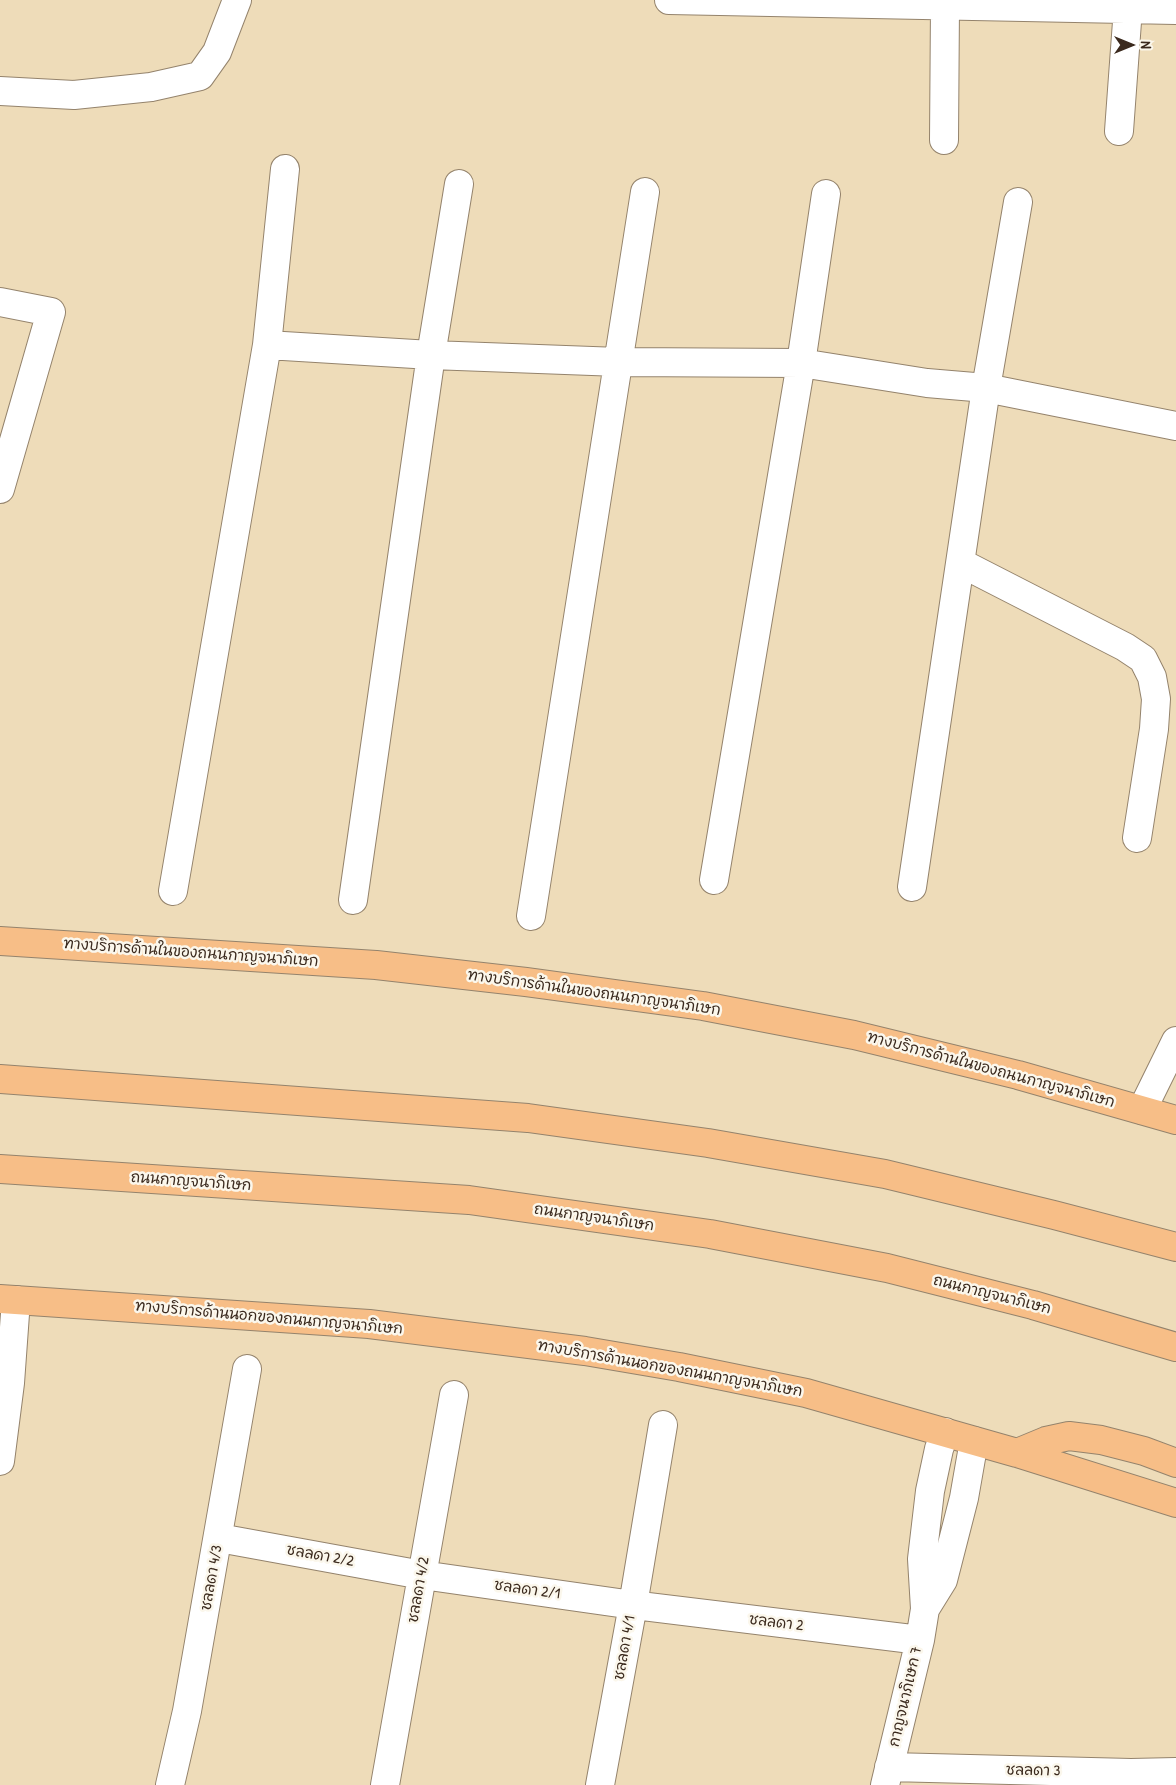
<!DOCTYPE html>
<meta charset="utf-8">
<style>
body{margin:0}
#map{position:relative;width:1176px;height:1785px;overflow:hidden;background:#eedcb9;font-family:"Patrick Hand",sans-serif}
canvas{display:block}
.north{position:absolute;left:1106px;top:20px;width:50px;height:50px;-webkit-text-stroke:4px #fbf7ec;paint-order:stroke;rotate:90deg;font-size:14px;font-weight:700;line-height:20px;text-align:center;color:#3b2a1e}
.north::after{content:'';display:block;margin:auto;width:18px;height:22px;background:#3b2a1e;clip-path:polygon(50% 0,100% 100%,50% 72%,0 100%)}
</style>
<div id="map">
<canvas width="1176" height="1785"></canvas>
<div class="north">N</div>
</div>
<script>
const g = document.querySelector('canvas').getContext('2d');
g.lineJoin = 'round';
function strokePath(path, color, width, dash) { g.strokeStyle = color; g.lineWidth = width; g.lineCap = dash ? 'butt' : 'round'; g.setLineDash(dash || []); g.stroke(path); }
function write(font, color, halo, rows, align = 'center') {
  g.font = font + ' "Patrick Hand","Playpen Sans Thai",sans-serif'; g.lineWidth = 5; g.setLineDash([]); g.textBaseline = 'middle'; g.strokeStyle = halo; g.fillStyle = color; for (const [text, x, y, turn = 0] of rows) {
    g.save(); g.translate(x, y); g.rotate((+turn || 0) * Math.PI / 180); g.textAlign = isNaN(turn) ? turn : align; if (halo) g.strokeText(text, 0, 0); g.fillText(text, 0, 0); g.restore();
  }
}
const minor = new Path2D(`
 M 669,0 L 1176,10
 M 0,91 L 74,95 L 151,87 L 200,76 L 217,52 L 237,0
 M 1119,131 L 1128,8
 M 944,140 L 945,5
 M 0,302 L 51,312 L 0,489
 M 267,345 L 431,355 L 619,362 L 801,363 L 927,383 L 986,388 L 1176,426
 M 961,563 L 1125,647 L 1143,659 L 1152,677 L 1156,699 L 1154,729 L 1137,838
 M 714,880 L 801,363 L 826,194
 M 912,887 L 986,388 L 1018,202
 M 173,891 L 267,345 L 285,169
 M 353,900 L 431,355 L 459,184
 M 531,916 L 645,192
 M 1142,1110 L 1176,1041
 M 0,1461 L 10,1383 L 16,1300
 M 219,1538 L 422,1575 L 633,1605 L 920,1640
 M 925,1609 L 943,1580 L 964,1498 L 974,1441
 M 889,1767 L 1131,1773 L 1176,1772
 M 170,1785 L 187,1711 L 247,1369
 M 385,1785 L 454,1395
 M 600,1785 L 633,1605 L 663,1425
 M 885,1785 L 920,1640 L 925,1609 L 922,1559 L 930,1491 L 939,1449 L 945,1432`);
const major = new Path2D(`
 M 0,941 L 376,965 L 526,982 L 703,1006 L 854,1035 L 1018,1075 L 1176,1120
 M 0,1299 L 369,1324 L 585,1351 L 679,1367 L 806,1393 L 1017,1453 L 1176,1503
 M 1017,1453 L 1046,1441 L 1069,1436 L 1101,1440 L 1144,1451 L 1176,1463`);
const highway = new Path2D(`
 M 0,1079 L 528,1118 L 708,1143 L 885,1174 L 1054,1215 L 1176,1247
 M 0,1169 L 469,1200 L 710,1234 L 887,1268 L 1033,1305 L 1176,1347`);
const streetNames = [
 ["ทางบริการด้านในของถนนกาญจนาภิเษก",191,953,4],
 ["ทางบริการด้านในของถนนกาญจนาภิเษก",594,993,8],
 ["ทางบริการด้านในของถนนกาญจนาภิเษก",991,1070,15],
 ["ถนนกาญจนาภิเษก",191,1182,4],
 ["ถนนกาญจนาภิเษก",594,1218,8],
 ["ถนนกาญจนาภิเษก",992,1295,14],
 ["ทางบริการด้านนอกของถนนกาญจนาภิเษก",269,1318,5],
 ["ทางบริการด้านนอกของถนนกาญจนาภิเษก",670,1369,10],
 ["ชลลดา 2/2",320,1556,10],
 ["ชลลดา 4/3",212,1578,-80],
 ["ชลลดา 4/2",419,1590,-80],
 ["ชลลดา 2/1",527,1590,8],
 ["ชลลดา 2",776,1623,7],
 ["ชลลดา 4/1",625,1648,-80],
 ["กาญจนาภิเษก 7",906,1697,-77],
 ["ชลลดา 3",1033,1771,1]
];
strokePath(minor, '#94836c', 30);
strokePath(major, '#94836c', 30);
strokePath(highway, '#94836c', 30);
strokePath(minor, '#fff', 28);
strokePath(major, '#f7be87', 28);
strokePath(highway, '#f7be87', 28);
write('15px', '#3b2a1e', '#fbf7ec', streetNames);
</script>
